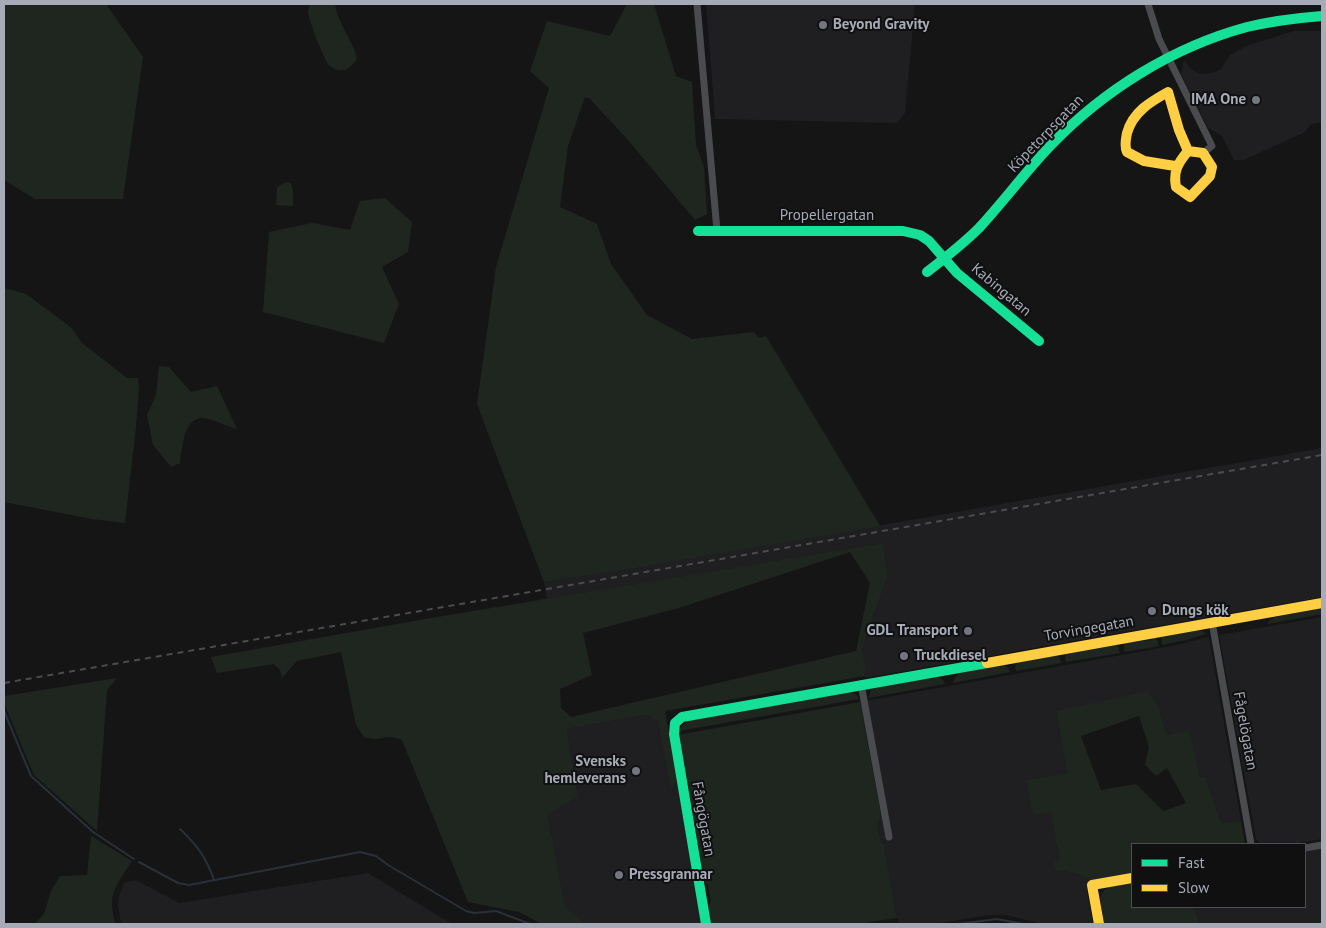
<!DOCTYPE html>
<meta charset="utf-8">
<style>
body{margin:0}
#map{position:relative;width:1326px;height:928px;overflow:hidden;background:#151516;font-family:"PT Sans",sans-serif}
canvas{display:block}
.frame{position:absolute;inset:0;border:5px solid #a6abb7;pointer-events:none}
.legend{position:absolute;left:1131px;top:843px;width:175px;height:65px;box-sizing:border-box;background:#101011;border:1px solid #4c4e53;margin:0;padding:6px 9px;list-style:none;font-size:15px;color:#a6abb7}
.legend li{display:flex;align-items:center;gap:10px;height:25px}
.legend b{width:25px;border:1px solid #4c4e53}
</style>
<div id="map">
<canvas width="1326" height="928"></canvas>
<div class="frame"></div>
<ul class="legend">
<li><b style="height:6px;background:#16e098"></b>Fast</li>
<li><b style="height:6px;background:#ffcf43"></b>Slow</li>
</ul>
</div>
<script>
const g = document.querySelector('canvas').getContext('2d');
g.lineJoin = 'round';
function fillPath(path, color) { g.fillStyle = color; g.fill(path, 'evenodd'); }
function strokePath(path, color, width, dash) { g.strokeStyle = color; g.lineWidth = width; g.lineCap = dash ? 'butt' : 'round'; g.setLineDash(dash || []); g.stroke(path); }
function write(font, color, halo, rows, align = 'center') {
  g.font = font + ' "PT Sans",sans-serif'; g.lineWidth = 4; g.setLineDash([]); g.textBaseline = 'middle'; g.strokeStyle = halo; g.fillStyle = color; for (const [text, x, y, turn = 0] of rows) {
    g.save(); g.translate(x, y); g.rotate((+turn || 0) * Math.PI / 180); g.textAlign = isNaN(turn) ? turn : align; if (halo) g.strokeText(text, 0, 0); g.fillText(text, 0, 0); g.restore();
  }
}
const built = new Path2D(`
 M 706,4 L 915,4 L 905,113 L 897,123 L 715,119 Z
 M 1294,31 L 1322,31 L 1322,122 L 1310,125 L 1305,132 L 1244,160 L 1234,160 L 1222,136 L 1210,129 L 1207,126 L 1181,74 L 1183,63 L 1185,61 L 1191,69 L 1200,74 L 1212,73 L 1221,69 L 1230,55 L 1246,46 Z
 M 1322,448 L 1322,597 L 865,678 L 866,669 L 862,649 L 888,575 L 883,543 L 547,599 L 544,582 L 625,570 Z
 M 1322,617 L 1322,839 L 1292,844 L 1262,844 L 1256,839 L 1219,635 Z
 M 1209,637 L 1241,821 L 1221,823 L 1205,776 L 1200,777 L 1190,732 L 1167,735 L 1159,709 L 1056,711 L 1067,773 L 1026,780 L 1031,809 L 1036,815 L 1051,813 L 1059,861 L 1056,870 L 1074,873 L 1091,880 L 1087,892 L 1093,924 L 1042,924 L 1006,915 L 988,915 L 936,924 L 900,924 L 897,918 L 884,845 L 881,844 L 878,826 L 881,814 L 860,702 L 1177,645 Z
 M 644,715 L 652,717 L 658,720 L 671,788 L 677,779 L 702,924 L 586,924 L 565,908 L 548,815 L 578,797 L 567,729 Z
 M 1322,848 L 1322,924 L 1199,924 L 1195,907 L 1305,907 L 1305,851 Z
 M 368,873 L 452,924 L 121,924 L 118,905 L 119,897 L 124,883 L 136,880 L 179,903 Z`);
const green = new Path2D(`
 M 4,4 L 106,4 L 143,57 L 123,199 L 35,199 L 4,180 Z
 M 310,4 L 335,4 C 338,24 352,39 357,58 C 351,69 341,76 329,65 C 324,60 308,19 308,11 C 308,9 310,6 310,4 Z
 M 627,4 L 654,4 L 676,76 L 692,82 L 696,145 L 704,167 L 707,214 L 695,220 L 628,140 L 590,99 L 585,97 L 568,146 L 560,207 L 597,224 L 611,264 L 647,315 L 692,339 L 754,332 L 759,338 L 766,336 L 880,526 L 625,570 L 544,582 L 477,404 L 496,267 L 549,88 L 530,71 L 547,21 L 610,36 Z
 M 286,182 L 291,183 L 293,191 L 293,206 L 276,205 L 277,187 Z
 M 385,198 L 412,222 L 408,252 L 382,267 L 399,304 L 384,343 L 263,312 L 269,232 L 312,223 L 350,230 L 360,201 Z
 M 4,288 L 26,294 L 72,328 L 82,343 L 127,378 L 138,378 L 139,389 L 136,427 L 125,523 L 92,519 L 4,502 Z
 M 159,366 L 169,367 L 191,392 L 217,386 L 237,429 C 226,426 214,419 203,418 C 183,417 182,450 180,463 L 171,467 L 153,445 L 147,415 L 156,395 Z
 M 883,543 L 888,575 L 862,649 L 866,669 L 865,676 L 665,711 L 677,779 L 671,789 L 658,721 L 652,717 L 644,715 L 567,729 L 578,797 L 548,815 L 565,907 L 586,924 L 542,924 L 519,912 L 468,902 L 402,740 C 385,732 382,743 364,737 L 356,725 L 341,652 L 297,661 L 282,678 L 280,670 L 274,664 L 217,673 L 211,657 L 431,618 ZM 850,552 L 870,583 L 856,651 L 571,717 L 561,708 L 560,689 L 592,675 L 583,633 L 679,608 Z
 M 1322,608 L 1322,614 L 1268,624 L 1269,621 L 1275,617 Z
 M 1195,630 L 1202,631 L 1206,634 L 1186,640 L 1162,645 L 1161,637 Z
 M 1156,637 L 1159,646 L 1124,652 L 1124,643 L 1152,640 L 1153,638 Z
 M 1115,645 L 1118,646 L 1120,653 L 1066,662 L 1065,656 L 1066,654 Z
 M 1057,655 L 1060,658 L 1061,663 L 1016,671 L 1015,666 L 1018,662 Z
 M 1003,664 L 1007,667 L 1010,672 L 953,683 C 956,667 989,667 1003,664 Z
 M 935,677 L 942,679 L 945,684 L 868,698 L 871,690 L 877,686 Z
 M 117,678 L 107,690 L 97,831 L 34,775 L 4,703 L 4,696 Z
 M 1149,691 L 1159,709 L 1167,735 L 1190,731 L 1200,777 L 1205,776 L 1221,823 L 1241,821 L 1245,844 L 1132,844 L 1132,873 L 1091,880 L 1074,873 L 1056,870 L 1054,862 L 1059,860 L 1051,813 L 1036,815 L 1031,809 L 1026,780 L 1067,773 L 1056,711 ZM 1139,716 L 1149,747 L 1145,765 L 1156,776 L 1167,768 L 1186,803 L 1163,811 L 1136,784 L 1101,790 L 1081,736 Z
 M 850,692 L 857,695 L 859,699 L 679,731 L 683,725 L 689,720 Z
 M 860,702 L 881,814 L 878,826 L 881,843 L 884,845 L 897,918 L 856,924 L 711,924 L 708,905 L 711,902 L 708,885 L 704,882 L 678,735 Z
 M 91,836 L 132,861 C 124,874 111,889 112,905 C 112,911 114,918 115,924 L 34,924 L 44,914 L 51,891 L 60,876 L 87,875 Z
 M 1132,881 L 1132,907 L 1195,907 L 1199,924 L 1104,924 C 1098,890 1097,888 1132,881 Z`);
const stream = new Path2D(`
 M 4,711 L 31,776 L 93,832 L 134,859
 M 180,829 C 197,845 206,857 214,880
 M 139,862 L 178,883 L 189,885 L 360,852 L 376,856 L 388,865 L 466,911 L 474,913 L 496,911 L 530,924
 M 958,924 L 997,919 L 1023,924`);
const street = new Path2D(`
 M 697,4 L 717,231
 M 1148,4 L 1159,39 L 1212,146 L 1203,153
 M 1212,622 L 1251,844
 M 861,684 L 889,837
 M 1305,848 L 1322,845`);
const fast = new Path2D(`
 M 698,231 L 903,231 L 920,235 L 929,241 L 957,273 L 1039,341
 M 927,272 C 945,258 963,244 979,228 C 1004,201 1026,171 1051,145 C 1104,90 1173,47 1247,27 C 1272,21 1297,18 1322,16
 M 706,924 L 674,734 L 675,723 L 682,717 L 987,663`);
const slow = new Path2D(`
 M 1175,166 L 1144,161 L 1127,152 C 1124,146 1126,139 1127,133 C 1133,112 1150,102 1168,92 L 1179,130 L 1188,151 L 1203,153 L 1212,167 L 1210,176 L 1190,197 L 1176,187 C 1173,171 1178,163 1188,151
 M 987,663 L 1322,603
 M 1099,924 L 1092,885 L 1132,878`);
const rail = new Path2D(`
 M 4,683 L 1322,455`);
const markers = [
 [823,25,5,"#73767f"],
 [1256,100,5,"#73767f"],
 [1152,611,5,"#73767f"],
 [968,631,5,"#73767f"],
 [904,656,5,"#73767f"],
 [636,771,5,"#73767f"],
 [619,875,5,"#73767f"]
];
const poiNames = [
 ["Beyond Gravity",833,25],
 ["IMA One",1246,100,"right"],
 ["Dungs kök",1162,611],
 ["GDL Transport",958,631,"right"],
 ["Truckdiesel",914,656],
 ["Svensks",626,762,"right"],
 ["hemleverans",626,779,"right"],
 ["Pressgrannar",629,875]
];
const streetNames = [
 ["Köpetorpsgatan",1046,134,-46],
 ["Propellergatan",827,216],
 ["Kabingatan",1001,290,40],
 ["Torvingegatan",1089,629,-10],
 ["Fågelögatan",1245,731,80],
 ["Fångögatan",703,819,80]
];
fillPath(built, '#1f1f21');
fillPath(green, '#1f2620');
strokePath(stream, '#293037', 2);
strokePath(street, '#4a4b4e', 7);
strokePath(fast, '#16e098', 10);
strokePath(slow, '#ffcf43', 10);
strokePath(rail, '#4b4c4f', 2, [6, 5]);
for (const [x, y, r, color] of markers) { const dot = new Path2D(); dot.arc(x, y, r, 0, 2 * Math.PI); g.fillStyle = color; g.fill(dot); strokePath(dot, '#101011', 2); }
write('bold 15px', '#a6abb7', '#101011', poiNames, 'left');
write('15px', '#a6abb7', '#101011', streetNames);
</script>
